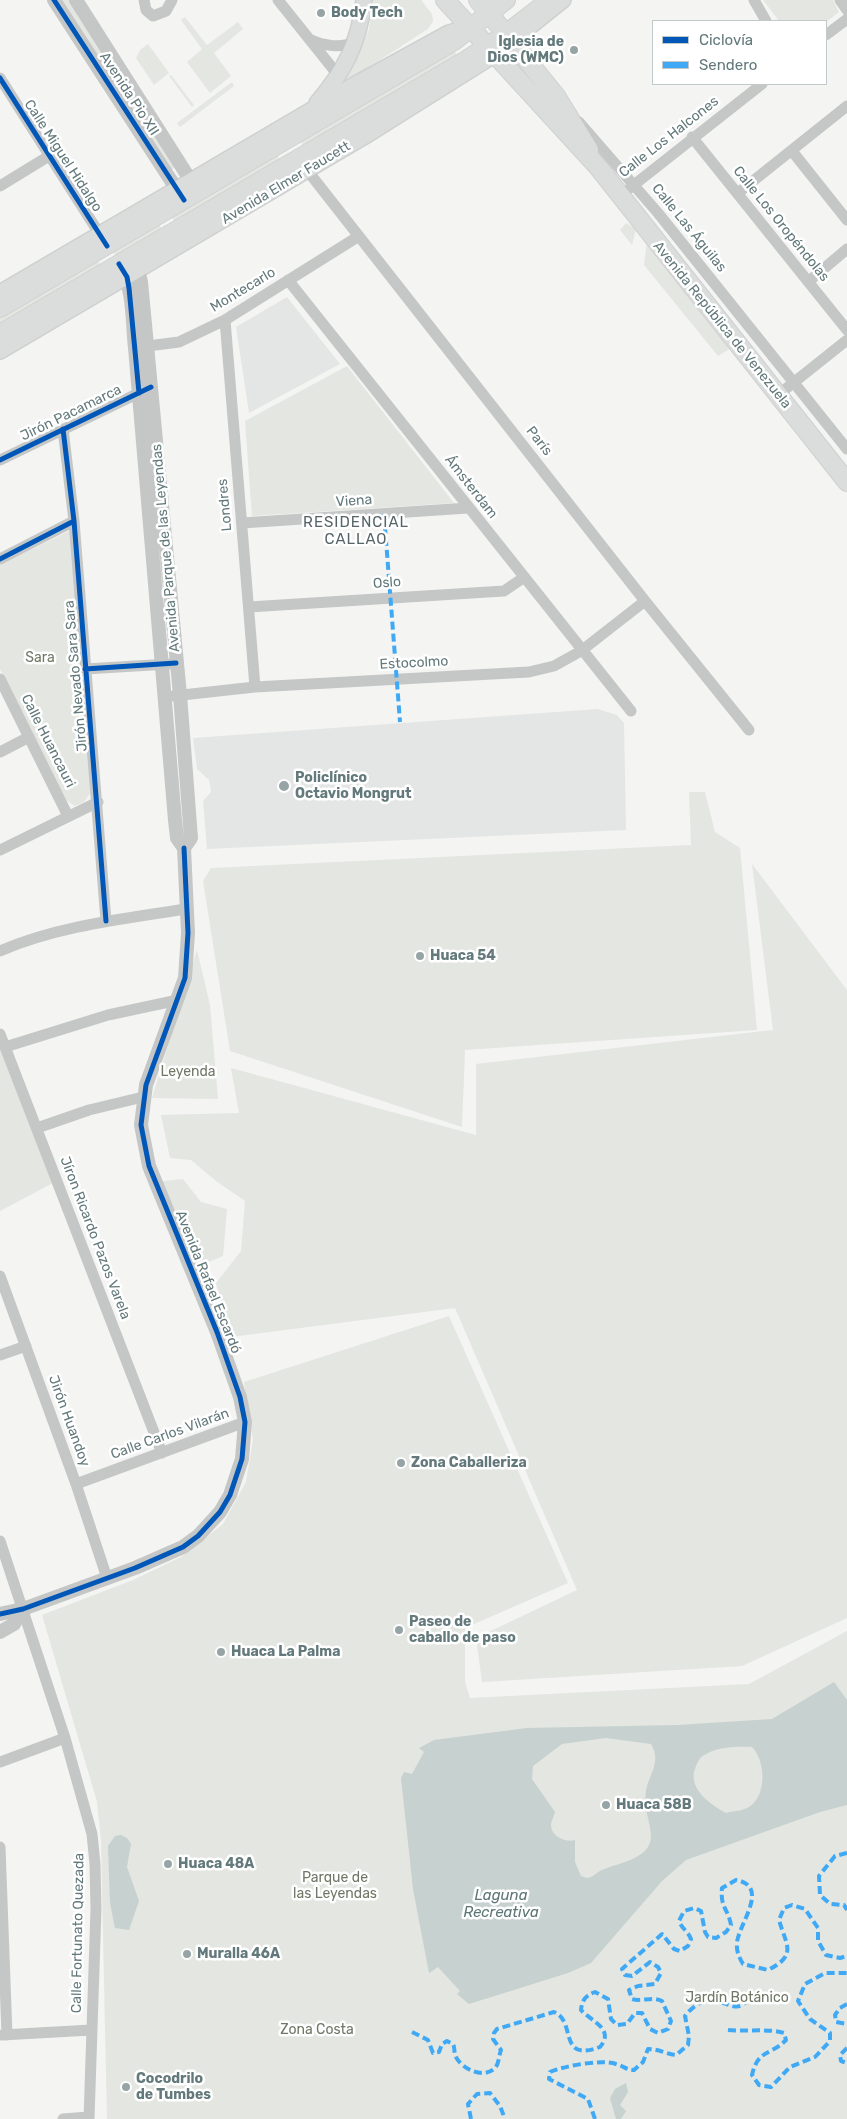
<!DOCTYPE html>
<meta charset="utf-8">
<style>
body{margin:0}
#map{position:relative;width:847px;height:2119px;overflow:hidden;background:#f4f4f3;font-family:Rubik,sans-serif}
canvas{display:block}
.legend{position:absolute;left:652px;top:20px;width:175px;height:65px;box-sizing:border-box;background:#fff;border:1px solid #c1c9ca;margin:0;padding:6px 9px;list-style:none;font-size:15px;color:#63797b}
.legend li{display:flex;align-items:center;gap:10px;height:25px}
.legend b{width:25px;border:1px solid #c1c9ca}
</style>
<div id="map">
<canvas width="847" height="2119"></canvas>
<ul class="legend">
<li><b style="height:6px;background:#0057b8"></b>Ciclovía</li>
<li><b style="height:6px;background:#3fa9f5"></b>Sendero</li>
</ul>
</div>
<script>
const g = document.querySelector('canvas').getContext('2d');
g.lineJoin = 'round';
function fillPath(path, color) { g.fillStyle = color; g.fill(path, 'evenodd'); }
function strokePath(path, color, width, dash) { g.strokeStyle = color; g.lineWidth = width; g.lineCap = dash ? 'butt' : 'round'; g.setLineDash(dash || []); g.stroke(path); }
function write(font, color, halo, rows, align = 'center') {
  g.font = font + ' Rubik,sans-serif'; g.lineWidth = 5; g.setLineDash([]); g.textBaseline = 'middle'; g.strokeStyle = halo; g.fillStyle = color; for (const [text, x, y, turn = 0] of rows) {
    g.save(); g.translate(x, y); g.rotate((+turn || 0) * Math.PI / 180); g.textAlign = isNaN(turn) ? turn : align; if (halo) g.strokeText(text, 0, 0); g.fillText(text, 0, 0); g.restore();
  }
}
const built = new Path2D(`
 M 287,297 L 340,364 L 249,413 L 236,327 Z
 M 598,709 L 617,715 L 624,723 L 626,830 L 207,849 L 203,801 L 211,792 L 209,780 L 197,769 L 193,738 Z`);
const green = new Path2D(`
 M 62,0 L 72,0 L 179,165 L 171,170 Z
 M 373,0 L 421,0 L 432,14 L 433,21 L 428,29 L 335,89 L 358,57 L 369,29 Z
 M 763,0 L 833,0 L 839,12 L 826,22 L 779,21 Z
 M 185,17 L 207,45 L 238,22 L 243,29 L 214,53 L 231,76 L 210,93 L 187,62 L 202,49 L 181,20 Z
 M 148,44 L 169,73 L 154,85 L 136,58 L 140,50 Z
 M 452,47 L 459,58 L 305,149 L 299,139 Z
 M 171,75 L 194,105 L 192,107 L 169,76 Z
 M 232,82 L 234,86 L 180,127 L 177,123 Z
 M 276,153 L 281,161 L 176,224 L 171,216 Z
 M 158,222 L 162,230 L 116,257 L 112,250 Z
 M 626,223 L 636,229 L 632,245 L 620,230 Z
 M 647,240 L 733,347 L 718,356 L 644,265 Z
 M 96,258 L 102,267 L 0,327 L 0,315 Z
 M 347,366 L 454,503 L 252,516 L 245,421 Z
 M 71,530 L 91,792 L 84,802 L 75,806 L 66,800 L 0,669 L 0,565 Z
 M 689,792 L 705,792 L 715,832 L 740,848 L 757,1030 L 465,1050 L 462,1127 L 230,1051 L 203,881 L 211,868 L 691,845 Z
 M 752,864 L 847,990 L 847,1618 L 742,1666 L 482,1682 L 476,1638 L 577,1590 L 455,1308 L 231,1337 L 216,1283 L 241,1251 L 245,1201 L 216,1181 L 191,1160 L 170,1158 L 161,1115 L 239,1113 L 231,1068 L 476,1135 L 476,1064 L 773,1030 Z
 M 197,950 L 210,1005 L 218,1099 L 152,1098 Z
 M 0,1046 L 53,1183 L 0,1211 Z
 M 183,1179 L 201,1202 L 227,1209 L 223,1256 L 190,1270 L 155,1182 Z
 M 449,1316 L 568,1583 L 465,1628 L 465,1682 L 470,1698 L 749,1684 L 847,1631 L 847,2119 L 107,2119 L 101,1841 L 97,1802 L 42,1615 L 133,1580 L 181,1557 L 223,1524 L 246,1482 L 253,1440 L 244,1382 Z`);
const water = new Path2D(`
 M 834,1682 L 847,1700 L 847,1805 L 820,1812 L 686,1860 L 662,1881 L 591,1963 L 568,1973 L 469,2004 L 457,1994 L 460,1991 L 438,1967 L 429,1973 L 413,1889 L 401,1778 L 404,1772 L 412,1774 L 424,1752 L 419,1748 L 434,1740 L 527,1728 L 678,1725 L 772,1719 ZM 606,1738 L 651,1744 C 662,1762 649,1774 646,1791 C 643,1808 651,1823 651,1837 C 650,1860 616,1863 600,1871 C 595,1874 593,1877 587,1878 L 581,1876 L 575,1862 L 575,1840 C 566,1843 550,1836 551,1824 C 552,1820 554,1815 555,1812 L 532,1779 L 533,1766 L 562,1744 ZM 752,1747 C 766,1761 767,1796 749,1807 C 743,1811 733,1811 726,1813 C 709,1804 686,1787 696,1766 C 698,1761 701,1756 706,1754 C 717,1747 739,1746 752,1747 Z
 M 121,1835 L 127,1838 L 131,1844 L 127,1867 L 139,1901 L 129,1930 L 115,1928 L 110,1903 L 108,1846 L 115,1836 Z
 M 626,2083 L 628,2092 L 620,2105 L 626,2111 L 621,2119 L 616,2119 L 610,2098 L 615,2089 Z`);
const minor = new Path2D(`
 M 144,0 L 146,10 L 153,16 L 166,11 L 172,0
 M 278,0 L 338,75
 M 754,0 L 766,21
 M 840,0 L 847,10
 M 826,35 L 847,19
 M 309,39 C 323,46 342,49 356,41
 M 0,78 L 104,241
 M 579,122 L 658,213 L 847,449
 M 692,137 L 847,330
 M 792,151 L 847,220
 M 307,170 L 645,601 L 749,730
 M 0,186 L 49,156
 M 630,188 L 762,84
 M 738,193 L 847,106
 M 288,280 L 631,711
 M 808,282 L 847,249
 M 225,320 L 255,687
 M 140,347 L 179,342 L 225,320 L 359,236
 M 778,395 L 847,340
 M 63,429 L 74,521 L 106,921
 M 0,460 L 145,390
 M 242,523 L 468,508
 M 0,559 L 74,521
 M 249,607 L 504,591 L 523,578
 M 85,669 L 169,664
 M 0,679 L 68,816
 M 173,696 L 255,687 L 529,672 L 554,666 L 581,651 L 645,601
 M 0,752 L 29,737
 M 0,850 L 98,802
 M 0,951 C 58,926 123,919 186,909
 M 0,1034 L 162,1453
 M 5,1047 L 108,1015 L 178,1000
 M 37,1128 L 89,1110 L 143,1097
 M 0,1276 L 76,1484 L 107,1578
 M 0,1355 L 26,1346
 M 76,1484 L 245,1422
 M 0,1541 L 65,1738 L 92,1834 L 95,1864 L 96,1909 L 89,2119
 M 0,1762 L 65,1738
 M 0,1847 L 7,2035
 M 2,2035 L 91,2030
 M 63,2119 L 88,2117`);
const tertiary = new Path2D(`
 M 54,0 L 183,199
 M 76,0 L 196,189
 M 132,260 L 138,270 L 141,282 L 180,695 L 191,838 L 184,848
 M 121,267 C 134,290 132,322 135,348 L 175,820 L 177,838 L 184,848
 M 0,1614 L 23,1609 L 135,1568 L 183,1547 L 198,1536 L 220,1512 L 230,1495 L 242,1459 L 245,1422 L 240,1397 L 217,1332 L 149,1166 L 141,1125 L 146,1085 L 185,978 L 188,933 L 184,848
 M 0,1632 L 14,1624 L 23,1609`);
const secondary = new Path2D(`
 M 317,103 C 345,70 359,43 364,0
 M 0,293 L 356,84 L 449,33 L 469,27
 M 0,351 L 370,133 L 494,55 L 563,0`);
const primary = new Path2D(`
 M 445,0 L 598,167 L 847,482
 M 478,0 L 556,96 L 589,150
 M 0,308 L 454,41 L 506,0
 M 0,334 L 468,59 L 502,37 L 550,0`);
const quiet = new Path2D(`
 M 384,514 L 400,722
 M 847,1853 L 835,1856 L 819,1876 L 820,1895 L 830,1904 L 844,1905 L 847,1910
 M 847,2004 L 840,2008 L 835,2015 L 836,2022 L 847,2024
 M 728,2030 C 747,2032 767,2028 784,2033 L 786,2040 C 770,2056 758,2049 752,2075 L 759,2085 L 771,2087 L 790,2067 L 815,2057 L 830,2041 L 830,2033 L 810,2019 L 798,2001 L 805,1984 L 825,1973 L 847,1973
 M 412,2032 L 428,2040 L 433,2053 L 439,2052 L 442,2044 L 447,2041 L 453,2044 C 455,2048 454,2051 455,2055 C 460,2068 483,2080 495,2068 C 499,2064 499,2055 501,2050 L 493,2039 L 494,2033 L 497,2029 L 554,2012 C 577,2021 557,2063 600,2047 C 615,2029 592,2022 581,2010 C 582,2000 585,1996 595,1992 L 608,1999 L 611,2019 L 617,2025 L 627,2024 L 635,2013 L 642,2013 L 650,2029 L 658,2033 L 668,2029 L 671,2021 L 662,2001 C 652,1996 642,2002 632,1999 L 629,1990 L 638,1986 L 655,1984 L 661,1973 L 658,1967 L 650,1962 L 632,1976 L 625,1975 L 622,1969 L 662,1934 L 674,1949 L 680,1951 L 688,1946 L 691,1939 C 688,1931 682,1929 679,1921 L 684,1911 L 694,1908 L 701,1911 L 705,1932 L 708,1937 L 716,1938 L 726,1932 L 731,1925 C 728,1908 720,1908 722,1888 L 736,1880 C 770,1886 740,1922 737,1942 C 736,1951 739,1957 743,1964 L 768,1970 C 798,1955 786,1945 779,1920 L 784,1908 L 792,1905 L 805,1909 L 818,1928 L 818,1941 L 826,1955 L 840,1958 L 847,1956
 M 847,2048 L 840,2055 L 841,2061 L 847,2063
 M 471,2119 L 468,2104 L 477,2094 L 490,2093 L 500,2106 L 505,2119
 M 595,2119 L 588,2099 L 549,2079 L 550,2072 C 564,2066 601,2059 616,2064 C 624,2066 626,2070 634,2070 L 643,2062 L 648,2049 C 659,2049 666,2054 676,2055 L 688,2045 L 689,2036 L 685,2016 C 691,2008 702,1999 713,2000 C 724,2001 739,2014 747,2000`);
const cycleway = new Path2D(`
 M 54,0 L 184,200
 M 0,78 L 107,246
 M 119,264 L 127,277 L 129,288 L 139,393
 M 63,429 L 74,521 L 106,921
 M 0,460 L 151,387
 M 0,559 L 74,521
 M 85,669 L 176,663
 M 0,1614 L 23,1609 L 135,1568 L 183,1547 L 198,1536 L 220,1512 L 230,1495 L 242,1459 L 245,1422 L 240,1397 L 217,1332 L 149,1166 L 141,1125 L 146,1085 L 185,978 L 188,933 L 184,848`);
const markers = [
 [321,13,5,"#96a4a5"],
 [574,50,5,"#96a4a5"],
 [284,786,6,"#96a4a5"],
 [420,956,5,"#96a4a5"],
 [401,1463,5,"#96a4a5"],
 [399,1630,5,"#96a4a5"],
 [221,1652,5,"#96a4a5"],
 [606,1805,5,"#96a4a5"],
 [168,1864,5,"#96a4a5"],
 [187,1954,5,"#96a4a5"],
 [126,2087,5,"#96a4a5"]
];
const poiNames = [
 ["Body Tech",331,13],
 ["Iglesia de",564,42,"right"],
 ["Dios (WMC)",564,58,"right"],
 ["Policlínico",295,778],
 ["Octavio Mongrut",295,794],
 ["Huaca 54",430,956],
 ["Zona Caballeriza",411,1463],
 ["Paseo de",409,1622],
 ["caballo de paso",409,1638],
 ["Huaca La Palma",231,1652],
 ["Huaca 58B",616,1805],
 ["Huaca 48A",178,1864],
 ["Muralla 46A",197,1954],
 ["Cocodrilo",136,2079],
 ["de Tumbes",136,2095]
];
const streetNames = [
 ["Avenida Pio XII",129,94,57],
 ["Calle Los Halcones",669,137,-38],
 ["Calle Miguel Hidalgo",63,156,57],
 ["Avenida Elmer Faucett",286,183,-31],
 ["Calle Los Oropéndolas",781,224,51],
 ["Calle Las Águilas",689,228,51],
 ["Montecarlo",243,290,-31],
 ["Avenida República de Venezuela",722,325,51],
 ["Jirón Pacamarca",71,413,-26],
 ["París",539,441,52],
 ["Ámsterdam",471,487,52],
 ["Viena",354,501,-4],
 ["Londres",225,505,-95],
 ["Avenida Parque de las Leyendas",166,548,-95],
 ["Oslo",387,583,-4],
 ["Estocolmo",414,663,-3],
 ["Jirón Nevado Sara Sara",76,676,-95],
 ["Calle Huancauri",48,741,63],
 ["Jíron Ricardo Pazos Varela",95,1238,69],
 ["Avenida Rafael Escardó",208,1282,68],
 ["Jirón Huandoy",69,1421,70],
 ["Calle Carlos Vilarán",170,1434,-20],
 ["Calle Fortunato Quezada",78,1933,-89]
];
const parkNames = [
 ["Sara",40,658],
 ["Leyenda",188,1072],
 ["Parque de",335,1878],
 ["las Leyendas",335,1894],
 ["Jardín Botánico",737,1998],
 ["Zona Costa",317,2030]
];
const neighbourhoodNames = [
 ["RESIDENCIAL",356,523],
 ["CALLAO",356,540]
];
const waterNames = [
 ["Laguna",501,1896],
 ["Recreativa",501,1913]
];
fillPath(built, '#e4e5e5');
fillPath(green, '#e4e6e1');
fillPath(water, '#c6d1d0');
strokePath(secondary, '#cfd0d0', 18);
strokePath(primary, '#cfd1d0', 20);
strokePath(minor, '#c5c7c7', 11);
strokePath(tertiary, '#c5c7c7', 14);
strokePath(secondary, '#dbdddd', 15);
strokePath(primary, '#dbdddd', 18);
strokePath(quiet, '#3fa9f5', 4, [8, 4]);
strokePath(cycleway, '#0057b8', 5);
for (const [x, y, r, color] of markers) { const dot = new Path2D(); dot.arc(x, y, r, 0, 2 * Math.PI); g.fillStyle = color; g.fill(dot); strokePath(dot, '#fff', 2); }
write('bold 14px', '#63797b', '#fff', poiNames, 'left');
write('14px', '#63797b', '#fff', streetNames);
write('14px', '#6f7866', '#fff', parkNames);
g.letterSpacing = '1px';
write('15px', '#556466', '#fff', neighbourhoodNames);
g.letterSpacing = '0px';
write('italic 15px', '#5e7676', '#fff', waterNames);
</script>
